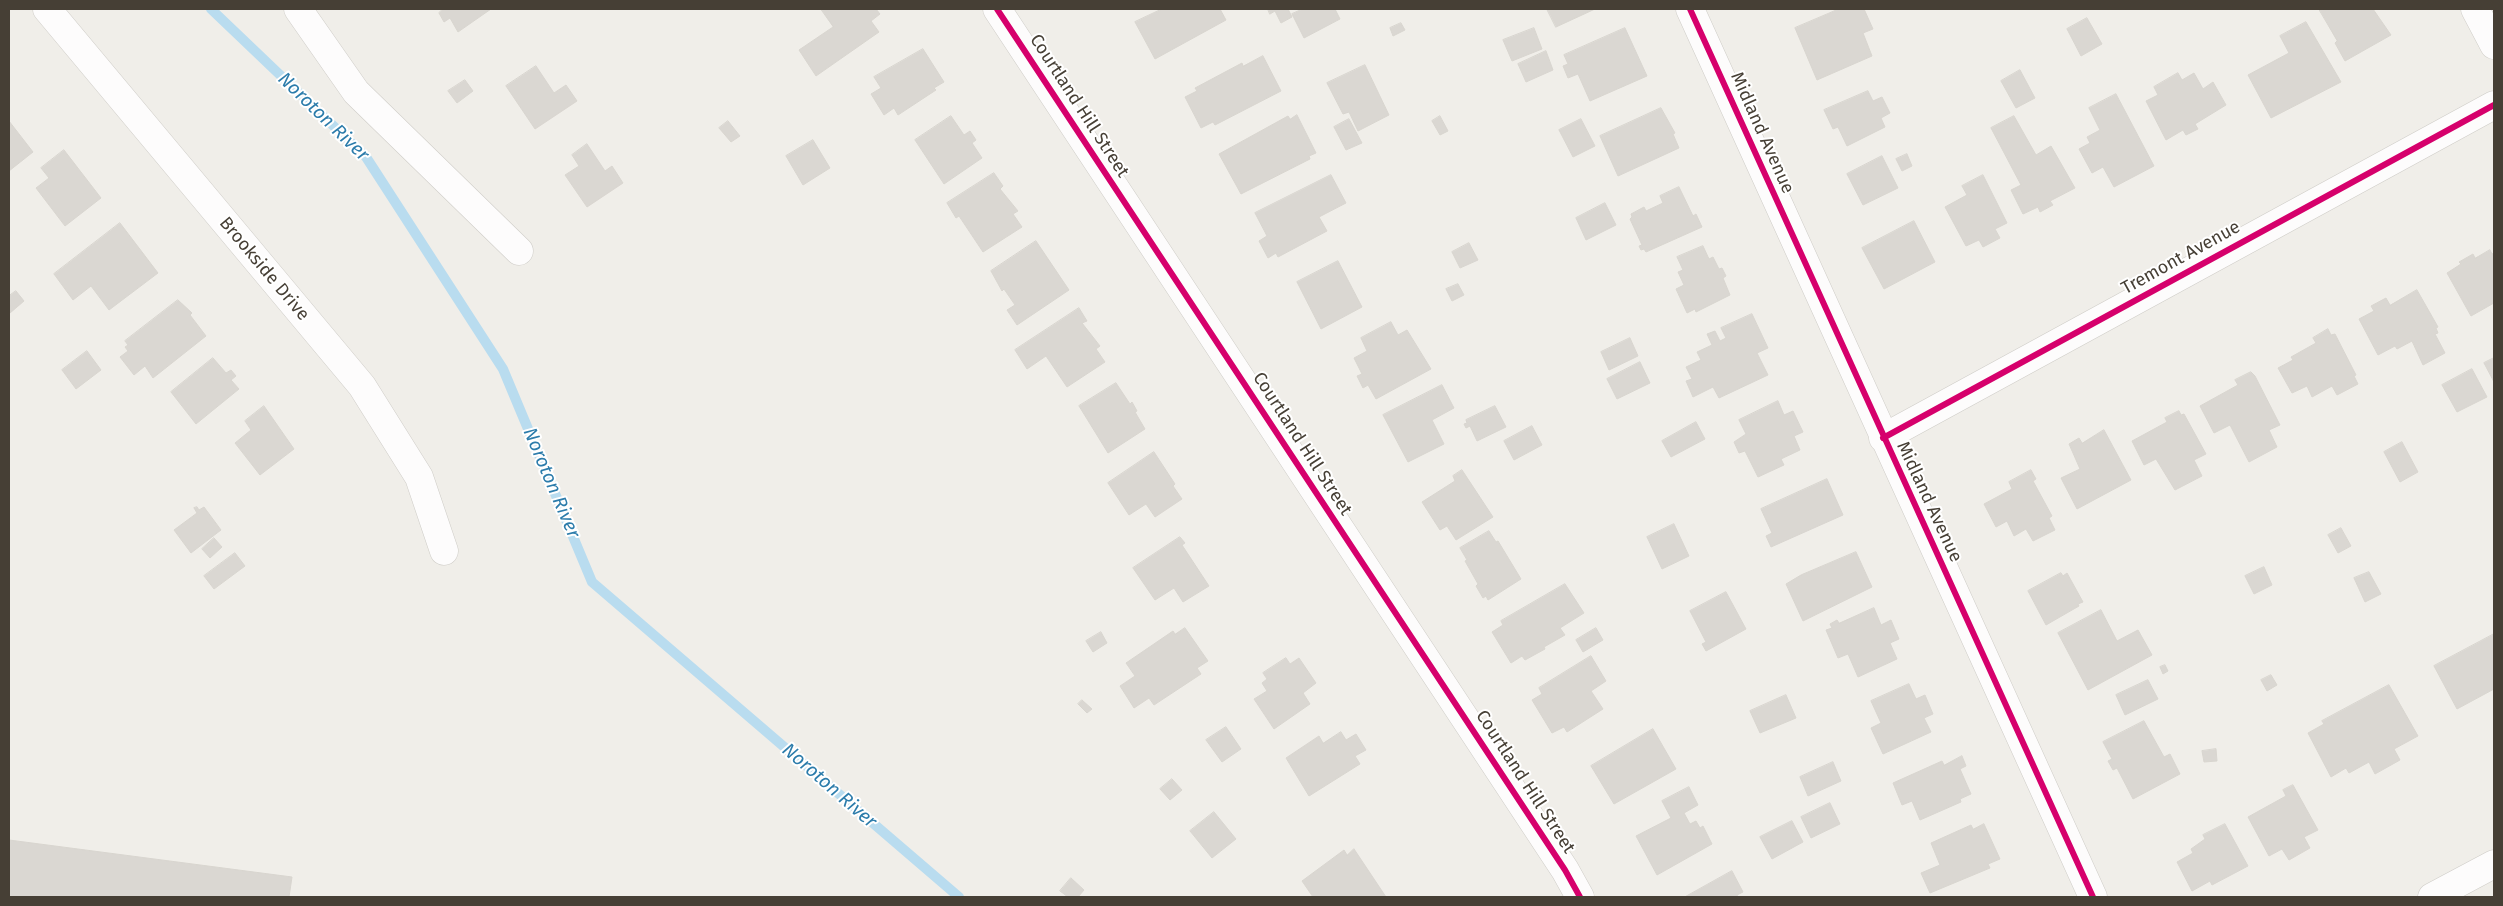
<!DOCTYPE html>
<style>
body{margin:0}
#map{position:relative;width:2503px;height:906px;overflow:hidden;background:#f0eee9;font-family:"Fira Sans",sans-serif}
canvas{display:block}
.frame{position:absolute;inset:0;border:10px solid #463f35;pointer-events:none}
</style>
<div id="map">
<canvas width="2503" height="906"></canvas>
<div class="frame"></div>
</div>
<script>
const g = document.querySelector('canvas').getContext('2d');
g.lineJoin = 'round';
function strokePath(path, color, width, dash) { g.strokeStyle = color; g.lineWidth = width; g.lineCap = dash ? 'butt' : 'round'; g.setLineDash(dash || []); g.stroke(path); }
function fillPath(path, color) { g.fillStyle = color; g.fill(path, 'evenodd'); }
function write(font, color, halo, rows, align = 'center') {
  g.font = font + ' "Fira Sans",sans-serif'; g.lineWidth = 4; g.setLineDash([]); g.textBaseline = 'middle'; g.strokeStyle = halo; g.fillStyle = color; for (const [text, x, y, turn = 0] of rows) {
    g.save(); g.translate(x, y); g.rotate((+turn || 0) * Math.PI / 180); g.textAlign = isNaN(turn) ? turn : align; if (halo) g.strokeText(text, 0, 0); g.fillText(text, 0, 0); g.restore();
  }
}
const stream = new Path2D(`
 M 211,9 L 366,157 L 503,369 L 592,582 L 959,897`);
const building = new Path2D(`
 M 443,9 L 491,9 L 458,32 L 450,18 L 444,22 L 439,13 Z
 M 821,9 L 876,9 L 880,14 L 871,21 L 879,32 L 816,76 L 799,50 L 833,27 Z
 M 1162,9 L 1220,9 L 1226,20 L 1155,59 L 1135,22 Z
 M 1268,9 L 1288,9 L 1292,17 L 1281,23 L 1275,11 L 1270,14 Z
 M 1303,9 L 1335,9 L 1340,19 L 1304,38 L 1292,14 Z
 M 1547,9 L 1595,9 L 1556,27 Z
 M 1839,9 L 1864,9 L 1873,29 L 1863,33 L 1872,56 L 1817,80 L 1795,28 Z
 M 2319,9 L 2373,9 L 2391,35 L 2345,61 L 2335,43 L 2337,41 Z
 M 2087,18 L 2102,44 L 2081,56 L 2067,29 Z
 M 2306,22 L 2341,82 L 2271,118 L 2248,75 L 2289,53 L 2280,36 Z
 M 1401,23 L 1405,30 L 1393,36 L 1390,28 Z
 M 1534,28 L 1542,49 L 1512,61 L 1503,40 Z
 M 1625,28 L 1647,76 L 1590,101 L 1578,74 L 1568,78 L 1563,66 L 1568,64 L 1564,55 Z
 M 923,49 L 944,82 L 934,88 L 936,90 L 898,115 L 894,108 L 884,115 L 871,94 L 881,88 L 874,77 Z
 M 1546,51 L 1553,70 L 1526,82 L 1518,64 Z
 M 1263,56 L 1281,91 L 1215,125 L 1213,122 L 1201,128 L 1185,97 L 1197,91 L 1195,88 L 1242,63 L 1243,66 Z
 M 1365,65 L 1389,115 L 1358,131 L 1349,112 L 1343,114 L 1327,83 Z
 M 536,66 L 554,93 L 566,85 L 577,101 L 535,129 L 506,86 Z
 M 2020,70 L 2035,98 L 2016,108 L 2001,81 Z
 M 2178,73 L 2182,80 L 2194,73 L 2203,89 L 2213,82 L 2226,105 L 2195,124 L 2198,129 L 2186,135 L 2183,130 L 2166,140 L 2146,101 L 2158,95 L 2154,87 Z
 M 465,80 L 473,91 L 457,103 L 448,91 Z
 M 1868,91 L 1873,101 L 1882,97 L 1890,113 L 1881,118 L 1885,127 L 1847,146 L 1838,127 L 1833,129 L 1824,110 Z
 M 2116,94 L 2154,166 L 2114,187 L 2103,167 L 2092,173 L 2079,149 L 2090,143 L 2087,137 L 2100,130 L 2089,108 Z
 M 1661,108 L 1675,133 L 1673,134 L 1679,148 L 1618,176 L 1600,136 Z
 M 1297,115 L 1316,153 L 1309,156 L 1310,159 L 1241,194 L 1219,154 L 1288,116 L 1290,119 Z
 M 951,116 L 964,135 L 970,131 L 976,140 L 972,143 L 982,158 L 944,184 L 915,140 Z
 M 1440,116 L 1448,131 L 1440,135 L 1432,121 Z
 M 2014,116 L 2036,155 L 2051,146 L 2075,188 L 2050,201 L 2053,205 L 2040,212 L 2038,207 L 2023,214 L 2011,190 L 2021,185 L 1991,128 Z
 M 1349,119 L 1362,143 L 1346,150 L 1334,127 Z
 M 1581,119 L 1595,146 L 1573,157 L 1559,130 Z
 M 9,121 L 33,152 L 9,171 Z
 M 728,121 L 740,136 L 731,142 L 719,128 Z
 M 813,140 L 830,168 L 803,185 L 786,156 Z
 M 587,144 L 605,171 L 612,166 L 623,183 L 587,207 L 565,175 L 579,166 L 572,155 Z
 M 64,150 L 101,198 L 65,226 L 36,188 L 49,178 L 41,168 Z
 M 1907,154 L 1912,166 L 1902,171 L 1896,159 Z
 M 1882,156 L 1898,188 L 1863,205 L 1847,174 Z
 M 994,173 L 1003,186 L 1000,189 L 1018,211 L 1013,214 L 1022,227 L 983,252 L 959,216 L 956,218 L 947,203 Z
 M 1331,175 L 1346,203 L 1319,217 L 1327,231 L 1278,257 L 1276,253 L 1268,258 L 1259,241 L 1267,236 L 1255,213 Z
 M 1983,175 L 2007,223 L 1995,229 L 2000,238 L 1983,247 L 1979,240 L 1966,246 L 1945,207 L 1967,195 L 1962,186 Z
 M 1679,187 L 1693,216 L 1696,214 L 1702,227 L 1646,252 L 1644,249 L 1641,250 L 1639,246 L 1642,245 L 1630,219 L 1632,217 L 1631,214 L 1644,207 L 1646,211 L 1663,203 L 1660,196 Z
 M 1605,203 L 1616,225 L 1586,240 L 1576,218 Z
 M 1914,221 L 1935,262 L 1884,289 L 1862,248 Z
 M 120,223 L 158,273 L 109,310 L 91,286 L 73,300 L 54,274 Z
 M 1036,241 L 1069,290 L 1017,325 L 1007,310 L 1015,305 L 1004,289 L 1002,291 L 991,271 Z
 M 1469,243 L 1478,260 L 1460,268 L 1452,252 Z
 M 1703,246 L 1709,259 L 1713,257 L 1719,269 L 1722,268 L 1726,276 L 1723,278 L 1730,295 L 1696,312 L 1695,309 L 1687,313 L 1676,289 L 1684,285 L 1678,272 L 1683,270 L 1677,257 Z
 M 2490,250 L 2492,254 L 2494,253 L 2494,303 L 2471,316 L 2447,273 L 2461,264 L 2459,262 L 2473,254 L 2475,258 Z
 M 1338,261 L 1362,307 L 1321,329 L 1297,282 Z
 M 1458,284 L 1464,295 L 1452,301 L 1446,289 Z
 M 2417,290 L 2438,327 L 2436,328 L 2438,333 L 2435,334 L 2445,353 L 2423,365 L 2412,341 L 2397,349 L 2395,346 L 2378,355 L 2359,319 L 2374,311 L 2371,306 L 2386,298 L 2390,305 Z
 M 16,291 L 24,301 L 10,313 L 9,296 Z
 M 178,300 L 192,313 L 190,315 L 206,336 L 153,378 L 145,366 L 134,375 L 120,357 L 128,351 L 125,347 L 128,345 L 125,341 Z
 M 1079,308 L 1087,321 L 1082,323 L 1100,346 L 1096,349 L 1105,362 L 1067,387 L 1046,356 L 1027,369 L 1015,350 Z
 M 1752,314 L 1768,348 L 1757,353 L 1768,375 L 1719,398 L 1713,387 L 1693,397 L 1686,381 L 1692,379 L 1686,367 L 1701,360 L 1697,352 L 1712,345 L 1707,334 L 1715,331 L 1720,341 L 1726,338 L 1721,328 Z
 M 1391,322 L 1398,335 L 1407,330 L 1431,369 L 1376,399 L 1368,385 L 1363,388 L 1357,376 L 1362,374 L 1354,358 L 1367,351 L 1361,338 Z
 M 2328,329 L 2331,335 L 2335,334 L 2356,375 L 2354,376 L 2358,384 L 2337,395 L 2332,386 L 2312,397 L 2307,386 L 2292,393 L 2278,368 L 2293,360 L 2291,357 L 2316,343 L 2313,338 Z
 M 1630,338 L 1638,356 L 1609,370 L 1601,352 Z
 M 87,351 L 101,370 L 76,389 L 62,370 Z
 M 213,358 L 226,373 L 231,370 L 236,376 L 231,380 L 239,389 L 196,424 L 171,392 Z
 M 2494,358 L 2494,382 L 2484,363 Z
 M 1640,362 L 1650,383 L 1617,399 L 1607,379 Z
 M 2472,369 L 2487,397 L 2457,412 L 2442,385 Z
 M 2251,372 L 2255,376 L 2280,425 L 2269,430 L 2277,447 L 2249,462 L 2230,425 L 2214,433 L 2200,406 L 2238,385 L 2235,380 Z
 M 1116,383 L 1130,404 L 1132,402 L 1137,411 L 1135,412 L 1145,429 L 1108,453 L 1079,406 Z
 M 1442,385 L 1454,408 L 1432,420 L 1444,444 L 1408,462 L 1383,415 Z
 M 1778,401 L 1784,415 L 1793,411 L 1803,432 L 1794,436 L 1800,450 L 1781,459 L 1784,465 L 1758,477 L 1745,451 L 1739,453 L 1734,442 L 1746,434 L 1739,420 Z
 M 264,406 L 294,449 L 260,475 L 235,443 L 251,430 L 245,421 Z
 M 1495,406 L 1506,427 L 1477,441 L 1470,426 L 1466,428 L 1464,424 L 1467,423 L 1466,420 Z
 M 2179,411 L 2181,415 L 2184,414 L 2206,454 L 2194,460 L 2202,476 L 2175,490 L 2156,459 L 2144,465 L 2132,441 L 2167,422 L 2165,418 Z
 M 1696,422 L 1705,439 L 1671,457 L 1662,441 Z
 M 1532,426 L 1542,445 L 1514,460 L 1504,441 Z
 M 2104,430 L 2131,480 L 2077,509 L 2061,478 L 2080,469 L 2069,444 L 2079,438 L 2082,443 Z
 M 2402,442 L 2418,472 L 2400,482 L 2384,452 Z
 M 1154,452 L 1175,484 L 1173,486 L 1182,499 L 1155,517 L 1146,504 L 1129,515 L 1108,483 Z
 M 1462,470 L 1493,517 L 1456,540 L 1447,526 L 1440,530 L 1422,502 L 1455,481 L 1453,476 Z
 M 2031,470 L 2036,479 L 2033,481 L 2052,516 L 2049,518 L 2055,530 L 2033,541 L 2026,529 L 2014,536 L 2007,521 L 1996,527 L 1984,504 L 2012,489 L 2009,482 Z
 M 1827,479 L 1843,515 L 1771,547 L 1766,536 L 1772,533 L 1761,509 Z
 M 197,507 L 199,510 L 204,507 L 221,530 L 191,553 L 174,530 L 197,513 L 194,508 Z
 M 1674,524 L 1689,556 L 1662,569 L 1647,537 Z
 M 2341,528 L 2351,546 L 2338,553 L 2328,535 Z
 M 1489,531 L 1496,542 L 1498,541 L 1521,579 L 1488,600 L 1486,596 L 1483,598 L 1476,586 L 1478,584 L 1465,561 L 1467,560 L 1460,548 Z
 M 1180,537 L 1185,543 L 1182,545 L 1209,586 L 1183,602 L 1174,588 L 1155,600 L 1133,568 Z
 M 214,538 L 222,547 L 210,558 L 202,549 Z
 M 1856,552 L 1872,587 L 1803,621 L 1786,584 L 1801,575 Z
 M 235,553 L 245,566 L 214,589 L 204,576 Z
 M 2264,567 L 2272,585 L 2254,594 L 2245,576 Z
 M 2369,572 L 2381,594 L 2365,602 L 2354,578 Z
 M 2061,573 L 2063,576 L 2067,573 L 2083,602 L 2078,604 L 2079,606 L 2046,625 L 2028,591 Z
 M 1565,584 L 1584,613 L 1560,628 L 1565,635 L 1544,647 L 1545,649 L 1525,660 L 1522,656 L 1511,663 L 1492,632 L 1503,625 L 1501,621 Z
 M 1726,592 L 1746,629 L 1706,651 L 1702,644 L 1706,642 L 1690,611 Z
 M 1874,608 L 1881,625 L 1891,620 L 1899,639 L 1890,643 L 1897,659 L 1858,677 L 1848,654 L 1838,658 L 1826,630 L 1832,628 L 1830,624 L 1837,620 L 1839,623 Z
 M 2101,610 L 2117,641 L 2138,630 L 2152,655 L 2088,690 L 2058,633 Z
 M 1185,628 L 1208,661 L 1197,668 L 1201,674 L 1154,705 L 1149,698 L 1134,708 L 1120,686 L 1135,676 L 1126,663 L 1173,631 L 1175,634 Z
 M 1596,628 L 1603,640 L 1583,652 L 1576,640 Z
 M 1101,632 L 1107,643 L 1093,652 L 1086,641 Z
 M 2494,634 L 2494,689 L 2457,709 L 2434,666 Z
 M 1591,656 L 1606,681 L 1591,691 L 1603,709 L 1567,732 L 1564,727 L 1552,733 L 1532,700 L 1542,694 L 1539,688 Z
 M 1286,658 L 1290,664 L 1299,658 L 1316,683 L 1303,693 L 1310,704 L 1274,729 L 1254,699 L 1267,691 L 1262,683 L 1267,679 L 1263,673 Z
 M 2165,665 L 2168,671 L 2163,674 L 2160,667 Z
 M 2271,675 L 2277,685 L 2267,691 L 2261,680 Z
 M 2148,680 L 2158,699 L 2125,715 L 2116,695 Z
 M 1909,684 L 1916,699 L 1925,695 L 1933,714 L 1924,718 L 1931,732 L 1883,754 L 1871,728 L 1881,723 L 1871,701 Z
 M 2389,685 L 2418,736 L 2394,749 L 2400,760 L 2375,774 L 2369,762 L 2349,773 L 2346,768 L 2331,777 L 2308,733 L 2324,724 L 2322,721 Z
 M 1786,695 L 1796,718 L 1760,733 L 1750,711 Z
 M 1082,700 L 1092,709 L 1087,713 L 1078,704 Z
 M 2144,721 L 2164,757 L 2170,754 L 2180,774 L 2133,799 L 2117,768 L 2113,770 L 2108,761 L 2112,759 L 2103,742 Z
 M 1226,727 L 1241,749 L 1222,762 L 1206,740 Z
 M 1653,729 L 1676,769 L 1614,804 L 1591,766 Z
 M 1341,732 L 1346,740 L 1356,734 L 1366,750 L 1355,756 L 1360,764 L 1309,796 L 1286,758 L 1319,736 L 1323,743 Z
 M 2216,749 L 2217,761 L 2204,762 L 2202,751 Z
 M 1962,756 L 1966,766 L 1960,769 L 1971,794 L 1960,799 L 1961,802 L 1920,820 L 1912,801 L 1902,805 L 1893,783 L 1942,761 L 1944,765 Z
 M 1833,762 L 1841,781 L 1808,796 L 1800,777 Z
 M 1172,779 L 1182,790 L 1170,800 L 1160,789 Z
 M 2293,785 L 2318,830 L 2304,837 L 2310,848 L 2289,860 L 2282,849 L 2269,856 L 2248,817 L 2286,796 L 2283,790 Z
 M 1689,787 L 1698,805 L 1684,813 L 1690,824 L 1696,821 L 1700,828 L 1703,826 L 1712,844 L 1657,875 L 1636,836 L 1671,818 L 1662,801 Z
 M 1830,803 L 1840,824 L 1811,838 L 1801,817 Z
 M 1214,812 L 1236,839 L 1212,858 L 1190,831 Z
 M 1792,821 L 1803,842 L 1772,859 L 1760,837 Z
 M 1984,824 L 2000,859 L 1988,864 L 1990,868 L 1930,893 L 1921,873 L 1940,865 L 1931,843 L 1971,825 L 1973,829 Z
 M 2225,824 L 2248,866 L 2212,885 L 2210,881 L 2192,891 L 2177,862 L 2193,853 L 2191,849 L 2205,839 L 2203,835 Z
 M 9,840 L 292,877 L 289,897 L 9,897 Z
 M 1354,849 L 1386,897 L 1313,897 L 1302,881 L 1344,850 L 1347,855 Z
 M 1732,871 L 1743,892 L 1737,895 L 1738,897 L 1685,897 Z
 M 1071,878 L 1084,890 L 1078,897 L 1068,897 L 1060,891 Z`);
const street = new Path2D(`
 M 47,9 L 362,386 L 419,477 L 444,551
 M 298,9 L 356,92 L 519,251
 M 997,9 L 1565,870 L 1580,897
 M 1690,9 L 2093,897
 M 2475,9 L 2494,45
 M 1883,438 L 2494,105
 M 2432,897 L 2494,864`);
const cycleway = new Path2D(`
 M 997,9 L 1565,870 L 1580,897
 M 1690,9 L 2093,897
 M 1883,438 L 2494,105`);
const streetNames = [
 ["Courtland Hill Street",1079,106,57],
 ["Midland Avenue",1762,133,66],
 ["Tremont Avenue",2181,258,-29],
 ["Brookside Drive",264,269,50],
 ["Courtland Hill Street",1302,444,57],
 ["Midland Avenue",1929,502,65],
 ["Courtland Hill Street",1525,782,57]
];
const waterNames = [
 ["Noroton River",323,117,44],
 ["Noroton River",551,483,67],
 ["Noroton River",829,786,41]
];
strokePath(stream, '#b9dcef', 10);
fillPath(building, '#dad7d2');
strokePath(building, '#d8d5cf', 1);
strokePath(street, '#ceccc7', 29);
strokePath(street, '#fdfcfc', 28);
strokePath(cycleway, '#d6006c', 6);
write('18px', '#463f35', '#fff', streetNames);
write('italic 19px', '#2c7cab', '#fff', waterNames);
</script>
